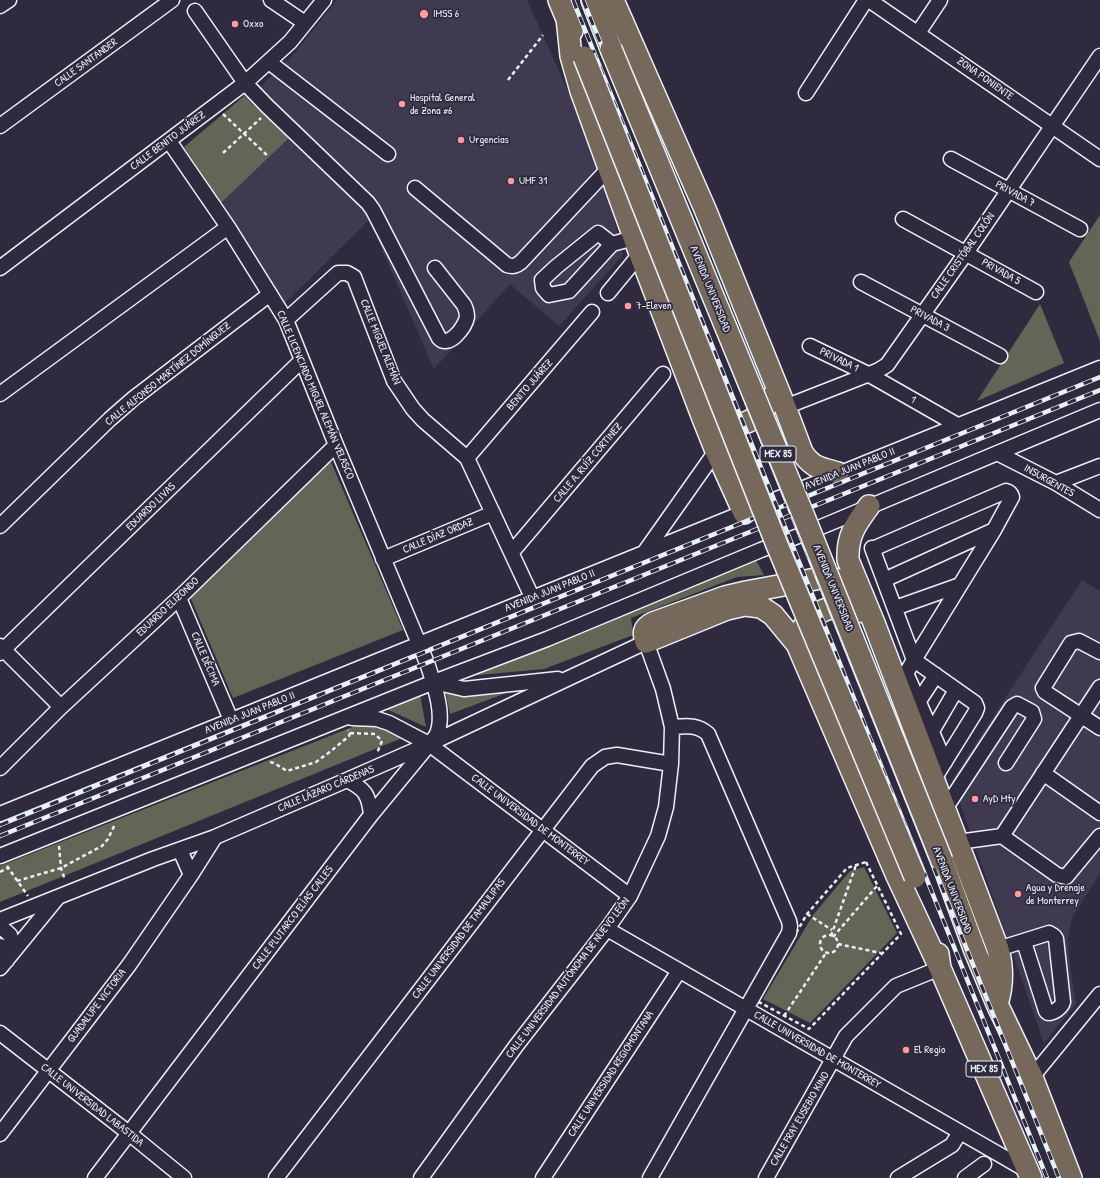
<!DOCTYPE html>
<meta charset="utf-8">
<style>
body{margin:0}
canvas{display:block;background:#2f2a3d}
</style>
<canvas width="1100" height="1178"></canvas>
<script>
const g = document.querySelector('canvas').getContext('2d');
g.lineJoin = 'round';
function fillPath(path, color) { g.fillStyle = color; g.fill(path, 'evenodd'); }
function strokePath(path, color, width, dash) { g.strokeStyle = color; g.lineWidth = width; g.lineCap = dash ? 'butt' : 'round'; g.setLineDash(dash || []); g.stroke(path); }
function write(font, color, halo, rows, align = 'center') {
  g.font = font + ' "Patrick Hand",sans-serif'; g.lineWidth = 3.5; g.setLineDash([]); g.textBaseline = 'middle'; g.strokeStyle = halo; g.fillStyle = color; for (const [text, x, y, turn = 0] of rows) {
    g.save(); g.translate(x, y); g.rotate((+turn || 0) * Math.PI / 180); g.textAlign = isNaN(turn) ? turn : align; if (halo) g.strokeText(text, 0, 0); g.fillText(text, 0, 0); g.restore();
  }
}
const built = new Path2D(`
 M 337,0 L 527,0 L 573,102 L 610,203 L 623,255 L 559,326 L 510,284 L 434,369 L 369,220 L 285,303 L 221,203 L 289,138 L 244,96 L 259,88 L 293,55 Z
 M 1082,580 L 1100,591 L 1100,873 L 1072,918 L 1068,939 L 1070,966 L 1076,1004 L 1044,1043 L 952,780 Z`);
const green = new Path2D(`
 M 244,96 L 289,138 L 221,203 L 184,147 Z
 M 1100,215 L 1100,341 L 1069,262 Z
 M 1040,304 L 1064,363 L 977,401 Z
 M 328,455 L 403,630 L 233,698 L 189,594 Z
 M 753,555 L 764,575 L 737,577 L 631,618 L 633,635 L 544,669 L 467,676 Z
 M 533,683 L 450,714 L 446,694 Z
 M 420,695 L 426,727 L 384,708 Z
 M 373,719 L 407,736 L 0,902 L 0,866 Z
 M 864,867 L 897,933 L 810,1023 L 763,999 L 813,915 L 850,871 Z`);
const path = new Path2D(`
 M 508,80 L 543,35
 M 223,114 L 269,157
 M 223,153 L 261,118
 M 350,733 L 375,734 L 382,741 L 377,753
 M 270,762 L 274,763 L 287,771 L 316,762 L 331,751 L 349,736 L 350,733 L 348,730
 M 59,846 L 61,868 L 65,880
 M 866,862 L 901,934 L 809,1029 L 757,1001 L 807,914 L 847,868 Z
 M 7,866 L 28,896
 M 0,872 L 8,868
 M 17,881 L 61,868 L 102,846 L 108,839 L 115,824
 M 807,914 L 832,930
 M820 944a9 9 0 1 1 18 0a9 9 0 1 1-18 0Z
 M 831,936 L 856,865
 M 833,937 L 877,886
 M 838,944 L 881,953
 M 784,1016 L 826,953`);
const minor = new Path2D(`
 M 271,0 L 305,23
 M 869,0 L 1100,159
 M 0,6 L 9,0
 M 195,11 L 245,83 L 267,106 L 368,203 L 373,210 L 439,338 C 449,349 465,327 467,317 C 467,313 466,309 464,305 L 435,268
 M 918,33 L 940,0
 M 269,62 L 388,154
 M 806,93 L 866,0
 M 0,126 L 172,0
 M 951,159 L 1080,229
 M 415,188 L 507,265 C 513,267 516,266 521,262 L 609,168
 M 903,219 L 1036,292
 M 612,244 L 598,233 L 556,267 L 542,280 L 543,288 L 549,295 L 569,291 L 612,244 L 634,238
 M 0,268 L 245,83 L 290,42 L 324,0
 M 861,282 L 1000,356
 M 608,293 L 640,254
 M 286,320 L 338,273 L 347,273 L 354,277 L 394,381 L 413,409 L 423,420 L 467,458 L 532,597
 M 810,346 L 868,374 L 959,426
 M 0,394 L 228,227
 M 785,407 L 877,371 L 887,365 L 966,253 L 1100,56
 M 997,453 L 1056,483 L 1100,510
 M 467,458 L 592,312
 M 1056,483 L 1100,466
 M 0,526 L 110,419 L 134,398 L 270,294
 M 512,552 L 663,374
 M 644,553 L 716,451
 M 383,559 L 493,513
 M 884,580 L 994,530
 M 179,598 L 231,720
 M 895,608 L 960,585
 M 0,646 L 61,707
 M 1100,652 L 1079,641 L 1071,643 L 1043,688 L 1045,692 L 1100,728
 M 0,653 L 302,360
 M 906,673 L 945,762
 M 434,682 L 464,689 L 558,679
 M 898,685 C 904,677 909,669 914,660 L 994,530 L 1012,497 C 1011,493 1010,492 1006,491 L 875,548 L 872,548 L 914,660 L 975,703 L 977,708 L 975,713 L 934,779
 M 915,707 L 936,675
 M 352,718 L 377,719 L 389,723 L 429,744 L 630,896
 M 928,738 L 956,690
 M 0,768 L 61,707 L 179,598 L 336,445
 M 1043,773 L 1100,813
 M 347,780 C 365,789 369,795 371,815
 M 945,809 L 1012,707 L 1017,704 L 1032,712 L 1034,719 L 1006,763
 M 0,814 L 1100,368
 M 1002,836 L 1100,687
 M 958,842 L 1002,836 L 1057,875 L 1066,877 L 1100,836
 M 180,850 L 191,875
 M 0,856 L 434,682 L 547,639 L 761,550 L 809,532 L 1100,410
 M 0,920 L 153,859 L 215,837 L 347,780 L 429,744 L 569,678 L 646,642 L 663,689 L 672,727 L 671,764 L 666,807 L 658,836 L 630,896 L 607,929 L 516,1046 L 421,1178
 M 0,926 L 10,935 L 15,950
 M 607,929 L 1028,1171
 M 0,946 L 7,960
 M 998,949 L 1049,933 L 1054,936 L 1056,939 L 1063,1002 C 1062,1007 1054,1013 1048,1013 L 1046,1011 L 1024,942
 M 0,968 L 58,897
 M 0,1033 L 130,1134 L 184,1178
 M 1032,1077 L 1100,994
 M 0,1134 L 129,965 L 191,875 L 215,837
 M 95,1178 L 371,815 L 436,736 C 446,716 434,684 427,663 L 336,445 L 286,320 L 228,227 L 169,141
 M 276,1178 L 592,766 L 605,757 L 617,755 L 671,764
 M 543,1178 L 679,971
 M 650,1178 L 789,933 L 790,926 L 789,921 L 708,734 C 697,724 686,726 672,727
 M 766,1178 L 846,1036 L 896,986 L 940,968
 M 898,1178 L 952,1145 L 960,1132
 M 965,1178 L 984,1164`);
const highway = new Path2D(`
 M 559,0 L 572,31
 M 592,0 L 611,49
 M 613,0 L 705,209 L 785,407 L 802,452 C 812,468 821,468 838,473
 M 567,18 L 571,56 L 581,91 L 640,254 L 704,421 L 716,451 L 744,513
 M 712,424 C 729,430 750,425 762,411 C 766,408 768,402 771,398
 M 869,506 C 855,525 847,536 848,560 L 874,623 L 998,949 C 1003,968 1003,985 997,1004
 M 863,596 L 850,585 L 842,581 L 834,579 L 821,578 L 746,592 L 725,597 L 653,623 C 643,628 643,633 646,642 L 727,609 L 745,605 L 761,607 L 773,615 L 797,644 L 897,876 L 940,968
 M 799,636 C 803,623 818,610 832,608 C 841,607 849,609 857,612
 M 942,861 L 975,951 L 997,1004 L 1032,1077 L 1071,1178
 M 938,954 L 940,968 L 1031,1178`);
const rail = new Path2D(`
 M 573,0 L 1047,1178
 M 583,0 L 775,473 L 1059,1178
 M 0,825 L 1100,377
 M 0,836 L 1100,390`);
const highwayBridge = new Path2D(`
 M 611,49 L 805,519 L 942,861
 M 584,57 L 777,545 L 915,877`);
const markers = [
 [424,14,5,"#ff9aa2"],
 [235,24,4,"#ff9aa2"],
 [402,104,4,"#ff9aa2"],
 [461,140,4,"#ff9aa2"],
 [511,181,4,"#ff9aa2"],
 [628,306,4,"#ff9aa2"],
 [975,799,4,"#ff9aa2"],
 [1018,894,4,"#ff9aa2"],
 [906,1050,4,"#ff9aa2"]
];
const shields = [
 [778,454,36],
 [984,1069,36]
];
const shieldNames = [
 ["MEX 85",778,454],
 ["MEX 85",984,1069]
];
const poiNames = [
 ["IMSS 6",433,14],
 ["Oxxo",243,24],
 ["Hospital General",410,98],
 ["de Zona #6",410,111],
 ["Urgencias",469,140],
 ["UMF 31",519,181],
 ["7-Eleven",636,306],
 ["AyD Mty",983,799],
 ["Agua y Drenaje",1026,888],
 ["de Monterrey",1026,901],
 ["El Regio",914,1050]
];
const streetNames = [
 ["CALLE SANTANDER",86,63,-36],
 ["ZONA PONIENTE",985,79,35],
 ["CALLE BENITO JUÁREZ",168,141,-37],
 ["PRIVADA 7",1015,194,28],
 ["CALLE CRISTÓBAL COLÓN",963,256,-55],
 ["PRIVADA 5",1001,272,29],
 ["AVENIDA UNIVERSIDAD",710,289,68],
 ["PRIVADA 3",930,319,28],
 ["CALLE MIGUEL ALEMÁN",380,342,68],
 ["PRIVADA 1",839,360,26],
 ["CALLE ALFONSO MARTÍNEZ DOMÍNGUEZ",168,374,-39],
 ["BENITO JUÁREZ",530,385,-49],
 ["CALLE LICENCIADO MIGUEL ALEMÁN VELASCO",315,395,67],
 ["1",913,400,30],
 ["CALLE A. RUÍZ CORTINEZ",588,463,-50],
 ["AVENIDA JUAN PABLO II",850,469,-22],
 ["INSURGENTES",1049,481,29],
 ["EDUARDO LIVAS",151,507,-44],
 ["CALLE DÍAZ ORDAZ",438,536,-23],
 ["AVENIDA UNIVERSIDAD",833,588,68],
 ["AVENIDA JUAN PABLO II",550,591,-22],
 ["EDUARDO ELIZONDO",168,607,-43],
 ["CALLE DÉCIMA",205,659,67],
 ["AVENIDA JUAN PABLO II",250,713,-22],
 ["CALLE LÁZARO CÁRDENAS",326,789,-23],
 ["CALLE UNIVERSIDAD DE MONTERREY",530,820,37],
 ["AVENIDA UNIVERSIDAD",952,890,69],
 ["CALLE PLUTARCO ELÍAS CALLES",293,918,-53],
 ["CALLE UNIVERSIDAD DE TAMAULIPAS",459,939,-53],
 ["CALLE UNIVERSIDAD AUTÓNOMA DE NUEVO LEÓN",568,978,-53],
 ["GUADALUPE VICTORIA",97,1006,-53],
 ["CALLE UNIVERSIDAD DE MONTERREY",817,1050,30],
 ["CALLE UNIVERSIDAD REGIOMONTANA",611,1074,-57],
 ["CALLE UNIVERSIDAD LABASTIDA",92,1105,38],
 ["CALLE FRAY EUSEBIO KINO",800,1119,-60]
];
fillPath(built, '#403a50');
fillPath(green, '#646557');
strokePath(minor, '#e8f1f8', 17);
strokePath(highway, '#e8f1f8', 24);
strokePath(path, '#e8f1f8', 2.5, [4, 3]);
strokePath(minor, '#2f2a3d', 14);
strokePath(highway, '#76695c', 21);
strokePath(rail, '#e8f1f8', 4.5);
strokePath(rail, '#2f2a3d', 3, [9]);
strokePath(highwayBridge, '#e8f1f8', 24, []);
strokePath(highwayBridge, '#76695c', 21);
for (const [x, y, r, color] of markers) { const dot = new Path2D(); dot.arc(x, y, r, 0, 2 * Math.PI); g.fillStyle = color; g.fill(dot); strokePath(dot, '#2f2a3d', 1.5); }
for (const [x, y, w] of shields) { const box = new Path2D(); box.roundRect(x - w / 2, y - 8, w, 16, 3); g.fillStyle = '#2f2a3d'; g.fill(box); strokePath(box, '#e8f1f8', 1); }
write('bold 10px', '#e8f1f8', null, shieldNames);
write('11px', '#e8f1f8', '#2f2a3d', poiNames, 'left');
write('11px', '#e8f1f8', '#2f2a3d', streetNames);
</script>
